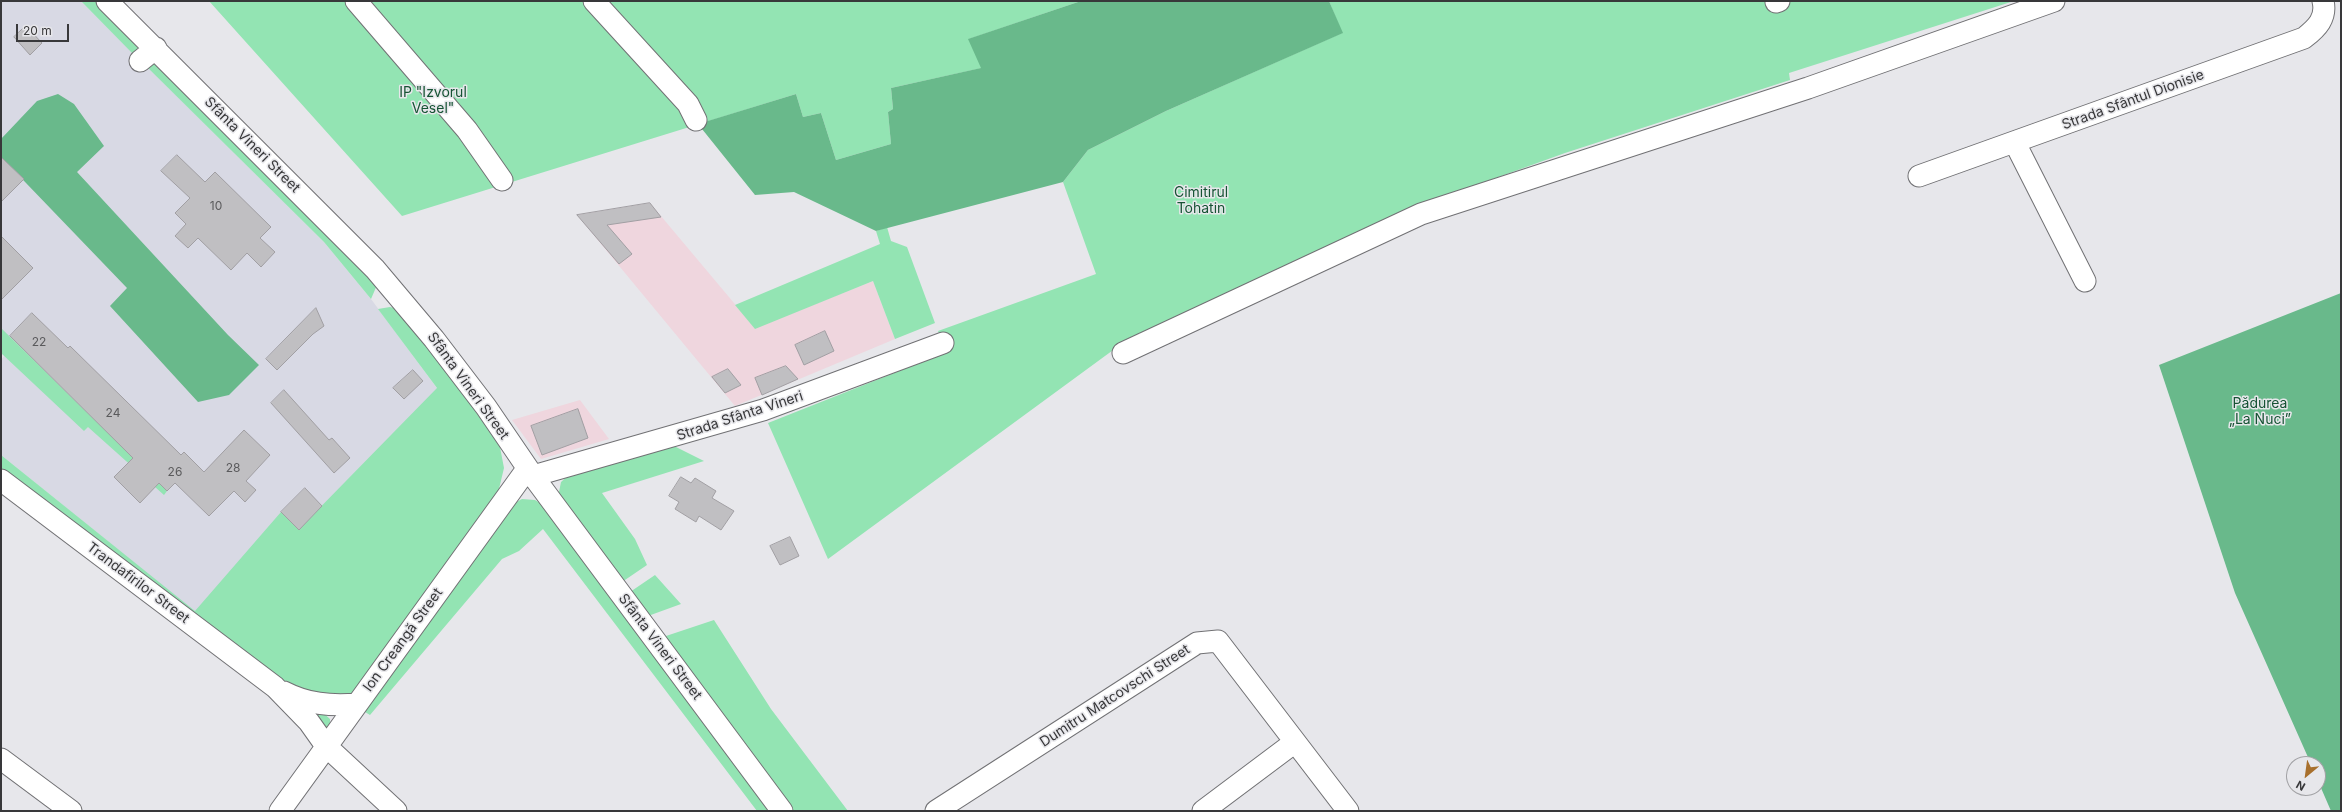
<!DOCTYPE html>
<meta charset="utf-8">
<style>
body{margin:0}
#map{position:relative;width:2342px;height:812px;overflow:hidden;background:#e7e7eb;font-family:Inter,sans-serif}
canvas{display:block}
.frame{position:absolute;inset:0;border:2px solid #38383a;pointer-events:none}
.north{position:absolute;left:2286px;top:756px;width:40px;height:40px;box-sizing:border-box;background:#e7e7eb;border:1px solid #a1a1a4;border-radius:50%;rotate:209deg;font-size:11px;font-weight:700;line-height:16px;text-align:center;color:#38383a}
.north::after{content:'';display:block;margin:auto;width:14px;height:18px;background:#a8702d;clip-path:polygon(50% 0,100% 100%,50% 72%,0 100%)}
.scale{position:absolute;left:16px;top:24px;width:53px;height:18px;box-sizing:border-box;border:2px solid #38383a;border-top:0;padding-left:5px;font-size:12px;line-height:14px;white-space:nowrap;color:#38383a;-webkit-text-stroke:3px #e7e7eb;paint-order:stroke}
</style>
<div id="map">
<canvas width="2342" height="812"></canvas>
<div class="frame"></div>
<div class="north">N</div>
<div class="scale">20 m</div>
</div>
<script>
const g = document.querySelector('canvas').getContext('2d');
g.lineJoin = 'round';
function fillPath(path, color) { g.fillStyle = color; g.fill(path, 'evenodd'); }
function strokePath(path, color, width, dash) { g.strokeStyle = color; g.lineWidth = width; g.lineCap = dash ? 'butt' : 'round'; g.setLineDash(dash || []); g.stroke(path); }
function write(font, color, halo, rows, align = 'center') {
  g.font = font + ' Inter,sans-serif'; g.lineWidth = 3; g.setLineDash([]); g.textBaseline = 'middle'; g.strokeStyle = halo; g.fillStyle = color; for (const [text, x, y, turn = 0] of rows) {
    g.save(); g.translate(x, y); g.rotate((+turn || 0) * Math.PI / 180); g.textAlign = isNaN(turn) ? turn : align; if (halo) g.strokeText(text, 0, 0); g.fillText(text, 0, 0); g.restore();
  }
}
const commercial = new Path2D(`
 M 650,203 L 755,328 L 873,281 L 895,339 L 735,406 L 577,215 Z
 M 580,400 L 609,439 L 541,459 L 512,420 Z`);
const built = new Path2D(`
 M 1,1 L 81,1 L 324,242 L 371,299 L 496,468 L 209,623 L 1,455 L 1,360 L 4,356 L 1,353 Z`);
const green = new Path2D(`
 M 81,1 L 98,1 L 138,47 L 135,56 Z
 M 209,1 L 1081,1 L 969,39 L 982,68 L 891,88 L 893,109 L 888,112 L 891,144 L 836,160 L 821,113 L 803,117 L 796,94 L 402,216 Z
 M 1329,1 L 2014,1 L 1789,73 L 1790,80 L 1565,153 L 1435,200 L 1120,345 L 828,559 L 768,423 L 947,352 L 938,331 L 1096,274 L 1063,182 L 1088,150 L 1166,111 L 1342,33 Z
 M 154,62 L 377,285 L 371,299 L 324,242 L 145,65 Z
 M 887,227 L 891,241 L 907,247 L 935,323 L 895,339 L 873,281 L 755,329 L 735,305 L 880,244 L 876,231 Z
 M 390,307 L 398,309 L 499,442 L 504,468 L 498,493 L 360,689 L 349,697 L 307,694 L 270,675 L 1,471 L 1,455 L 195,611 L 281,512 L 299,529 L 437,388 L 378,309 Z
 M 1,328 L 167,491 L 164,495 L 88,427 L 84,431 L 1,353 Z
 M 672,445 L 704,461 L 602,493 L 635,539 L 647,565 L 622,582 L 558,497 L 561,482 L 571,473 Z
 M 522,499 L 535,500 L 550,509 L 771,811 L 757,811 L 543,529 L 519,551 L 502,559 L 370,715 L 360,709 L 509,506 Z
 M 655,575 L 681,604 L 648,616 L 630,592 Z
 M 714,620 L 771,709 L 848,811 L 793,811 L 663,637 Z
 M 304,705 L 320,710 L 330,719 L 330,726 L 324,732 Z`);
const forest = new Path2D(`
 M 1081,1 L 1329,1 L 1343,33 L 1166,111 L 1088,150 L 1063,182 L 876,231 L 794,192 L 755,195 L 698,124 L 796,94 L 803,117 L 821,113 L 836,160 L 891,144 L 888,112 L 893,109 L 891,88 L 981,68 L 968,39 Z
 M 58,94 L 74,104 L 104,146 L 77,172 L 228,335 L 259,365 L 229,395 L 198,402 L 110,306 L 127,288 L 1,157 L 1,139 L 37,101 Z
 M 2341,293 L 2341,811 L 2331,811 L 2318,781 L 2318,764 L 2311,764 L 2235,593 L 2159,365 Z`);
const building = new Path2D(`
 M 26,26 L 42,43 L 30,55 L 14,37 Z
 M 177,155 L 205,182 L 215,172 L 271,227 L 260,238 L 275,252 L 261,267 L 247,253 L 231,270 L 198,238 L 188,248 L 175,236 L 186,224 L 175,213 L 190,198 L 161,171 Z
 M 1,157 L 24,179 L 1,202 Z
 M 650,203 L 661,217 L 607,225 L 632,254 L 619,264 L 577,215 Z
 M 1,236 L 33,268 L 1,300 Z
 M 316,308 L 324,326 L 313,334 L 277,370 L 266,359 Z
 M 32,313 L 68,348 L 70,346 L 181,455 L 184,452 L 204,472 L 244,430 L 270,455 L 246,481 L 256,490 L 245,502 L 234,491 L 209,516 L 175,483 L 167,491 L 159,483 L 140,503 L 114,477 L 133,458 L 10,336 Z
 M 825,331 L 834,351 L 804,365 L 795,345 Z
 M 786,366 L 798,379 L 762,395 L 755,378 Z
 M 728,369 L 741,385 L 725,393 L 712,377 Z
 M 413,370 L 423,381 L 404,399 L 393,388 Z
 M 284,390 L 329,440 L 332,438 L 350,458 L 334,473 L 271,403 Z
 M 578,409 L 588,438 L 542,455 L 531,426 Z
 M 681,477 L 691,483 L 695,478 L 716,491 L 712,498 L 734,511 L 721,530 L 699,516 L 696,522 L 675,509 L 679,502 L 669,496 Z
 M 305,488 L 322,506 L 299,530 L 281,512 Z
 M 790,537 L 799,556 L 780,565 L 770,546 Z`);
const minor = new Path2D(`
 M 107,1 L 375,269 L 434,339 L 486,407 L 533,476 L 782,811
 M 356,1 L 467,130 L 502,180
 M 594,1 L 688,104 L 696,120
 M 1776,2 L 1779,1
 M 140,61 L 156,48
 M 2015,143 L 2085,281
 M 1919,176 L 2304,38 C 2317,28 2327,18 2323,1
 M 1123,353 L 1421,214 L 1808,88 L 2054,1
 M 533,476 L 763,410 L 943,343
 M 1,480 L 275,687 L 309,722 L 326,746 L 396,811
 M 284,692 C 307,704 330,706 357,704
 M 1,759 L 71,811
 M 280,811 L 527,469
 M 936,811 L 1197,643 L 1218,641 L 1348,811
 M 1203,811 L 1295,742`);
const numberNames = [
 ["10",216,206],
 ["22",39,342],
 ["24",113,413],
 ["28",233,468],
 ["26",175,472]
];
const parkNames = [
 ["IP \"Izvorul",433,93],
 ["Vesel\"",433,109],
 ["Cimitirul",1201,193],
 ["Tohatin",1201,209],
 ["Pădurea",2260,404],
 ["„La Nuci”",2260,420]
];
const streetNames = [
 ["Strada Sfântul Dionisie",2133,100,-20],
 ["Sfânta Vineri Street",252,145,45],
 ["Sfânta Vineri Street",468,386,54],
 ["Strada Sfânta Vineri",740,416,-18],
 ["Trandafirilor Street",138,583,37],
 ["Ion Creangă Street",403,640,-54],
 ["Sfânta Vineri Street",660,647,53],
 ["Dumitru Matcovschi Street",1115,696,-33]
];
fillPath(commercial, '#efd6de');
fillPath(built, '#d8d9e4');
fillPath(green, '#93e4b3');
fillPath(forest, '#69b98b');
fillPath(building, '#c0bfc2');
strokePath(building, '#a19fa3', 1);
strokePath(minor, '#717174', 23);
strokePath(minor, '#fff', 21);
write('12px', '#5a5a5c', null, numberNames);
write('14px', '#165334', '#e7e7eb', parkNames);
write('14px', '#38383a', '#e7e7eb', streetNames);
</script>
